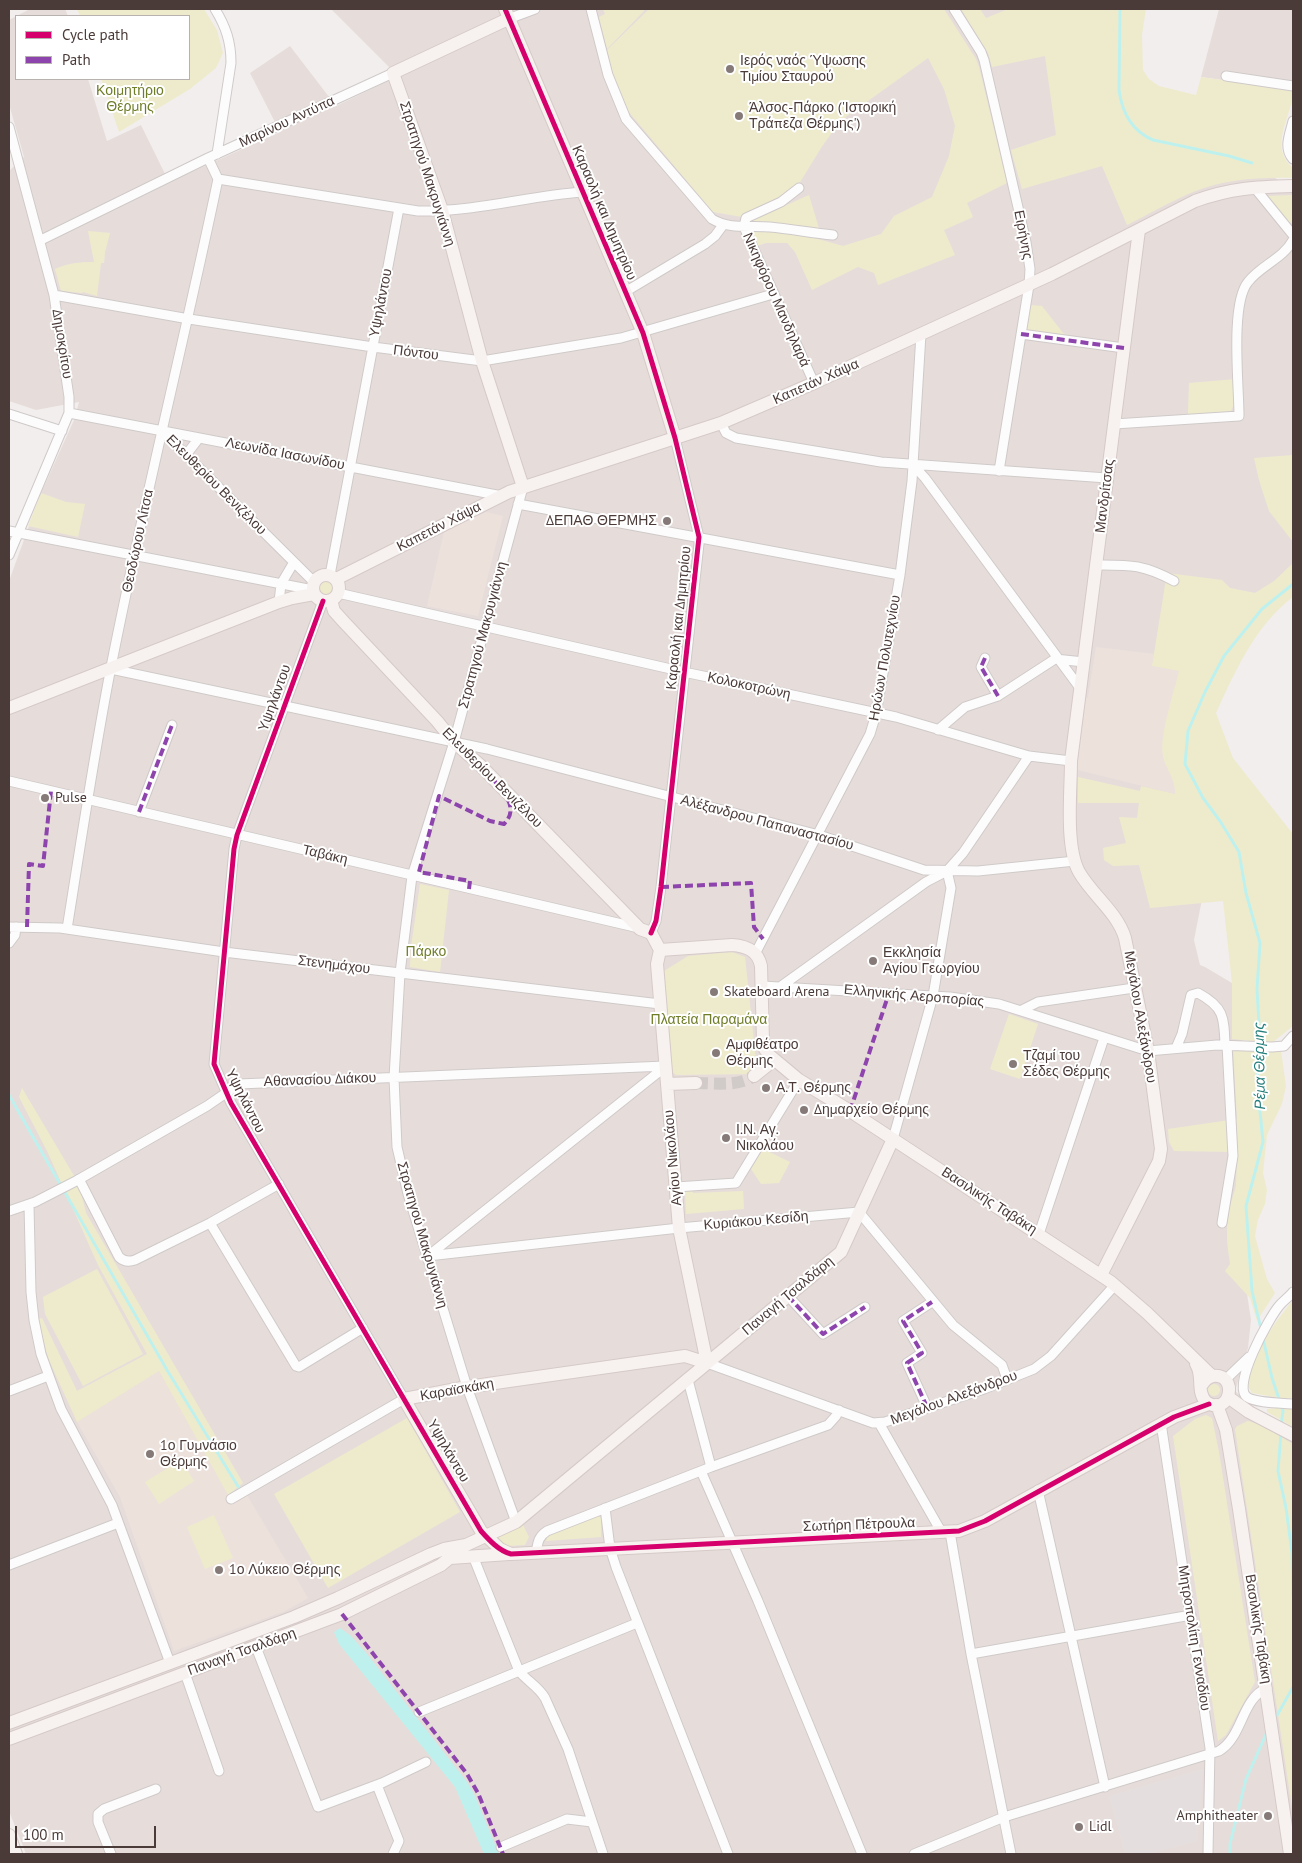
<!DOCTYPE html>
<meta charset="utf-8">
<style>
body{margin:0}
#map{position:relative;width:1302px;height:1863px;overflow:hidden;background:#f2eeed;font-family:"PT Sans",sans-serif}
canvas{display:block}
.frame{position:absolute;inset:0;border:10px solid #4a3b38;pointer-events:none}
.legend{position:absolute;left:15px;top:15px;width:175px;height:65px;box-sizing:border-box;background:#fff;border:1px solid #b7b1af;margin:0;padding:6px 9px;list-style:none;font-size:15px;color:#4a3b38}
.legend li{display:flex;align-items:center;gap:10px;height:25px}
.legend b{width:25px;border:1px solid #b7b1af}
.scale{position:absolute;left:15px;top:1826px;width:141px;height:22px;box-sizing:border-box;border:2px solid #4a3b38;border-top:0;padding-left:6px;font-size:15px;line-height:18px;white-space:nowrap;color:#4a3b38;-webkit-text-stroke:4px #fff;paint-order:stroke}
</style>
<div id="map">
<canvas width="1302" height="1863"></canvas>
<div class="frame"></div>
<ul class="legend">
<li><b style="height:6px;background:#d6006c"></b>Cycle path</li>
<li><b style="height:6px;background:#8e44ad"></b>Path</li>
</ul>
<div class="scale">100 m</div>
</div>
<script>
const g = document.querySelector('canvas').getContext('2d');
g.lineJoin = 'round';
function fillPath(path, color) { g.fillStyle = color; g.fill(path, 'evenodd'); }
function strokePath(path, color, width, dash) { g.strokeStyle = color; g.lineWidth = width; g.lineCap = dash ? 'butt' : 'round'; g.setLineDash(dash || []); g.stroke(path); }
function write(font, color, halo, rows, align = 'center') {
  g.font = font + ' "PT Sans",sans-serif'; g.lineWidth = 4; g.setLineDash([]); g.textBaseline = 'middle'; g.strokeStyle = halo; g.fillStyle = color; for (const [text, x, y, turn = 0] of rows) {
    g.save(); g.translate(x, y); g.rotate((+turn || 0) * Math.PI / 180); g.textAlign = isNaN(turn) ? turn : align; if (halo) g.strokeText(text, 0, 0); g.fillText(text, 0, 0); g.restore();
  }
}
const residential = new Path2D(`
 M 30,9 L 65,9 L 68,16 L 16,16 L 16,79 L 88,79 L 107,141 L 141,125 L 169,182 L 280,132 L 250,73 L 290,46 L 336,106 L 398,76 L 331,9 L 1113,9 L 1110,77 L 1293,189 L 1293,570 L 1163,738 L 1163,757 L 1176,785 L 1205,884 L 1194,940 L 1200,965 L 1205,967 L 1232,983 L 1232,1001 L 1247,1058 L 1244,1274 L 1251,1320 L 1248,1348 L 1235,1391 L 1259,1411 L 1293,1430 L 1293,1854 L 26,1854 L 9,1811 L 9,581 L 41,493 L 74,420 L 79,402 L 36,410 L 9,401 L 9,171 L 24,157 L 9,104 L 9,20 Z
 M 1219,9 L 1293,9 L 1293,90 L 1201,77 Z`);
const education = new Path2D(`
 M 486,512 L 503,516 L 478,616 L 427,606 L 444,532 Z
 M 1096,647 L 1154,654 L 1152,666 L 1179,671 L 1163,738 L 1163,757 L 1176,785 L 1175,794 L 1074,769 L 1085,698 L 1088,698 Z
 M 159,1371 L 233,1503 L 247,1495 L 308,1598 L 285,1611 L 174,1651 L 120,1497 L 77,1422 Z`);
const green = new Path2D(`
 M 77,9 L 204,9 L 217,30 L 223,53 L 216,68 L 190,89 L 119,132 L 101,79 L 189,79 L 189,16 L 80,16 Z
 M 603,9 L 644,9 L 644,11 L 607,49 L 599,17 L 605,14 Z
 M 649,9 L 944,9 L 976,59 L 979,67 L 1007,183 L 967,203 L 973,217 L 944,230 L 955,255 L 878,285 L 874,273 L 858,267 L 812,290 L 795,252 L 787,243 L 766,243 L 757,246 L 751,233 L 752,230 L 807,236 L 843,246 L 881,234 L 894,216 L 932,197 L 949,156 L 955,126 L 944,89 L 928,58 L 840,121 L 821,148 L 797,187 L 742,217 L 713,212 L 628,111 C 617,92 612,71 607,50 Z
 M 961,9 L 980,9 L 986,18 L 1008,9 L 1146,9 L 1142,35 L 1143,70 L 1149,79 L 1159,86 L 1196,95 L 1201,77 L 1293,90 C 1293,117 1267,145 1293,168 L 1293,178 C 1260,177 1225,179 1193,192 C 1171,201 1149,214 1127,225 L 1102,166 L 1022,189 L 1011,150 L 1056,135 L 1045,56 L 992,67 L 988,53 Z
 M 809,195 L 820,232 L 749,223 L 749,219 L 769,213 Z
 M 1293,195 L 1293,224 L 1289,222 L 1268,196 Z
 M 88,231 L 110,233 L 105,252 L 104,263 L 101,263 L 97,296 L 83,292 L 82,293 L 61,291 L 55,269 C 68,263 79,262 94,262 Z
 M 1030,305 L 1042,306 L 1063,333 L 1073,338 L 1027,331 L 1025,330 Z
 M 1236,379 L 1236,400 L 1231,411 L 1217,414 L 1188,414 L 1189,383 Z
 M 1293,455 L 1293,542 L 1269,511 L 1259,480 L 1254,458 Z
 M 41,493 L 66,502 L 85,504 L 78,537 L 28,526 Z
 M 1293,563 L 1293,597 C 1255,626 1236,670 1216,713 L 1233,758 L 1293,834 L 1293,1026 L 1272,1043 L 1232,1039 L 1232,983 L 1223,901 L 1150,908 L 1139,865 L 1113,866 L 1104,860 L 1103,848 L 1126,843 L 1119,817 L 1137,818 L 1139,803 L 1078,803 L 1078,777 L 1140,791 L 1141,786 L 1175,794 C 1176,779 1166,770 1163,756 C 1159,735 1174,693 1179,671 L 1152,666 L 1167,573 L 1222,580 L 1230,588 L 1255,593 L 1274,581 Z
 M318 588a8 8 0 1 1 16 0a8 8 0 1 1-16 0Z
 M 420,884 L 449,890 L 440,972 L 410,967 L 411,947 Z
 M 732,952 L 745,957 L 757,1070 L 752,1074 L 676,1075 L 671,1071 L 664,971 L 688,956 Z
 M 1009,1014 L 1038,1024 L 1020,1079 L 990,1069 Z
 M 1233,1049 L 1281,1050 L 1286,1086 L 1282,1104 L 1267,1135 L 1263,1173 L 1267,1190 L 1265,1204 L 1258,1220 L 1255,1236 L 1267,1279 L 1275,1293 L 1257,1321 L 1250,1298 L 1225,1271 L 1230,1264 L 1227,1242 L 1227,1216 L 1236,1186 L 1237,1152 L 1174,1151 L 1169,1142 L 1168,1129 L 1237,1119 Z
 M 22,1088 L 73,1174 L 80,1189 L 86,1213 L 243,1483 L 228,1495 L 159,1371 L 77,1422 L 48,1358 L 38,1319 L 42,1318 L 77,1391 L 147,1354 L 98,1265 L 48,1153 L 19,1097 Z
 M 763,1149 L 790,1162 L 779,1183 L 761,1184 L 751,1169 Z
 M 693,1189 L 693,1193 L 743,1191 L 744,1209 L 686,1214 L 685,1190 Z
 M 97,1269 L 143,1354 L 83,1386 L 45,1314 L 43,1297 Z
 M 1293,1300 L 1293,1398 L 1279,1398 L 1252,1393 L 1247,1385 C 1256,1348 1270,1329 1293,1300 Z
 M1208 1390a6 6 0 1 1 12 0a6 6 0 1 1-12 0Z
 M 1287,1407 L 1293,1408 L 1293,1427 L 1267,1412 L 1267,1409 Z
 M 1206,1415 L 1212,1418 L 1219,1452 L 1255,1682 L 1226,1735 L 1218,1741 L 1173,1436 L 1195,1419 Z
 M 407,1418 L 460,1512 L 328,1588 L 274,1494 Z
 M 1248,1421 L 1261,1425 L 1293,1444 L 1293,1814 L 1235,1429 L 1237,1426 Z
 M 181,1460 L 194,1481 L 159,1504 L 145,1482 Z
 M 214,1515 L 233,1558 L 205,1569 L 187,1527 Z
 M 598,1516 L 601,1518 L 601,1537 L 546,1541 L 548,1534 Z
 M 521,1521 L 529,1537 L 525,1545 L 506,1546 L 498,1542 L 495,1535 Z`);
const parking = new Path2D(`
 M 1203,1769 L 1197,1841 L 1149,1854 L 1125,1854 L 1109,1796 Z`);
const water = new Path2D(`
 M 340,1628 L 351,1636 L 367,1654 L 467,1782 L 474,1794 L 499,1854 L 484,1854 L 455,1787 L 339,1644 L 334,1632 Z`);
const stream = new Path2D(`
 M 1120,9 L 1119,90 C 1122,113 1132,131 1153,140 L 1229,156 L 1252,163
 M 9,1095 L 167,1370 L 239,1488
 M 1261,1329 L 1252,1291 L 1246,1206 L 1263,1142 L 1257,1081 L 1260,1043 L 1257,989 L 1260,943 L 1246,893 L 1239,852 L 1220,821 L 1203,798 L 1185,764 L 1188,731 L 1205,692 L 1224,656 L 1262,609 L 1293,584
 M 1263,1338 L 1272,1378 L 1283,1411 L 1281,1426
 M 1281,1433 L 1278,1471 L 1286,1508 L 1292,1553 L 1293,1595
 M 1275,1719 L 1293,1687
 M 1230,1854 L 1230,1844 L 1246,1779 L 1268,1730`);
const secondaryTunnel = new Path2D(`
 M 696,1083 C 714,1083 738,1087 754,1076`);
const street = new Path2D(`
 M 215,9 C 226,27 231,42 231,63 L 217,154
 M 591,9 L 608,75 L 626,119 L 712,219 C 730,230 750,225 770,227 C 791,229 812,233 833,235
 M 954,9 L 981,52 L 984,60 L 1026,242 L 1030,269 L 1029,285 L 999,471
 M 508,19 L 535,9
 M 1226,76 L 1293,86
 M 1293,121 C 1290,134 1283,148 1293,159
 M 9,127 L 54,295 L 69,397 L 69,413 L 9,555
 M 218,179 L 418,211 C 474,212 528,196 582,192
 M 1254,187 L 1293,235
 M 799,188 L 781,202 L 746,218 L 744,227 L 814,383
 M 41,240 L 208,158 L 393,73
 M 625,292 L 705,244 L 715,236 L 723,225
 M 54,295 L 189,319 L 373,347 L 482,361 L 621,338 L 773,294
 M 1021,334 L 1124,348
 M 69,413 L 502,496
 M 9,414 L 62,431
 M 721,423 L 726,433 L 736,438 L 881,462 L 1107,478
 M 1114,424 L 1239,416 C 1239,385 1230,304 1248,282 C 1261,265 1283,259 1293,240
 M 162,431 L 314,582
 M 186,455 L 199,438
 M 913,465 L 925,478 L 1080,688
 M 518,504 L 900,575
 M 9,531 L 313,590
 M 1096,565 C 1130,565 1142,564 1174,581
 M 330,575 L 399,208
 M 338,593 L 684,672 L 896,717 L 1029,756 L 1071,761
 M 279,602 L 281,584 L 294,562
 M 985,658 L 981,667 L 998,696
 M 111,669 L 487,749 L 819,835 L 924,870 L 978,871 L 1075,861
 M 938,730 L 965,707 L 998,696 L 1055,659 L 1084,662
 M 9,781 L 639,928
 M 139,812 L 172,725
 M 9,927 L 60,928 L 224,952 L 660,1004
 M 67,929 C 81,842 94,754 111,667 C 143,504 184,342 218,179 L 208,158
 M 651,933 L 656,921 L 661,887 L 699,544 L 699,537 L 675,438
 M 9,943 L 15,935 L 16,927
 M 755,954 L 870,734 L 876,714 L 900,575 L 912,481 L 921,334
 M 762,986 L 950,997 L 999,1004 L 1148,1051 L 1217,1045 L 1272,1047 L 1284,1046 L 1293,1036
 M 780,987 L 926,882 L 947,871 L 963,853 L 1029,756
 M 1022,1010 L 1038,1002 L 1134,988
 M 1176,1048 L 1182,1034 L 1191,995 L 1198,993 C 1224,1007 1224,1017 1225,1045
 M 893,1139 L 933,996 L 951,888 L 947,871
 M 79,1179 L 119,1257 C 124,1262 129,1262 135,1260 L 210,1223 L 279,1184
 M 676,1187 L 736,1183 L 799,1080
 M 29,1205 L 31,1292 L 34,1320 L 41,1354 L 61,1409 L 112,1505 L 170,1663
 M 9,1211 L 35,1202 L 76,1181 L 207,1106 L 239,1084 L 665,1066
 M 210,1223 L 296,1366 L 299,1367 L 363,1328
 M 1222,1223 L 1233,1156 L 1227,1045
 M 1039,1234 L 1104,1038
 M 428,1256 L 679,1228 L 859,1212 L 953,1325 L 1002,1365 L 1007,1379
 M 428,1256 L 665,1067
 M 1293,1292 C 1289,1297 1283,1301 1279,1306 C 1269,1318 1231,1386 1247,1397 C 1255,1403 1283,1403 1293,1404
 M 788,1296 L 823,1334 L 865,1307
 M 707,1363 L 873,1423 L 885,1422 L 984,1389 L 1034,1369 L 1051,1356 L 1115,1285
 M 688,1380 L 711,1467
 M 1225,1380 L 1249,1357
 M 9,1391 L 48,1376
 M 927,1407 L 907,1363 L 922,1353 L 903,1321 L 932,1302
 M 879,1423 L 942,1533
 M 1161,1423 L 1210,1748 L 1208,1854
 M 701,1471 L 758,1601 L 862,1854
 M 1038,1490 L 1105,1787
 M 231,1499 L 404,1399 L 231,1103 L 214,1064 L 234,849 L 237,835 L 323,601
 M 605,1508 L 610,1548 L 616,1567 L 728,1854
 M 516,1522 L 467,1387 L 408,1194 L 397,1147 L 394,1078 L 400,973 L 412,876 L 454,742 L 523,487
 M 950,1532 L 971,1654 L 1011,1854
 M 536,1553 C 538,1542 538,1537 547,1531 L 711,1467 L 828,1425 L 836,1416 L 839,1410
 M 473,1556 L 519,1671 C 527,1681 539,1687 545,1698 L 568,1749 L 603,1854
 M 9,1565 L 118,1523
 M 256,1647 L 318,1807 L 382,1783 L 426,1762
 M 971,1654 L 1191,1615
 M 185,1673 L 219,1771
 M 419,1712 L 637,1623
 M 377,1785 L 399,1841 L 393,1854
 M 501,1847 L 567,1819 L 592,1822
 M 111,1854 L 98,1822 L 98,1814 L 104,1809 L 156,1789
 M 914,1854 L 1004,1817 L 1219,1751 C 1243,1737 1241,1699 1267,1688`);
const secondary = new Path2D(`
 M 505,9 L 643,333 L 675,438
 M 508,19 L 393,73 L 442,210 L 482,361 L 523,487
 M313 588a13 13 0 1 1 26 0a13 13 0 1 1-26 0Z
 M 336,579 L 509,492 L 721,423 L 814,383 L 1052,274 L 1195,201 C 1231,188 1256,187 1293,186
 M 331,600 L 334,611 L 343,621 L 437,721 L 454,742 L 480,765 L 640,929 L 651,933 L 660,950
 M 9,708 L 279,602 L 292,598 L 314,594
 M 660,950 L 657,964 L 679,1228 L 707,1363 L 685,1356 L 467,1387 L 404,1399 L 481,1531 L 500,1549 L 511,1554 L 959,1531 L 985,1521 L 1174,1417 L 1209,1404
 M 660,950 L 732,945 C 747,946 758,951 761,966 L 763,1041 L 765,1049 L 769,1055 L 799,1080 L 850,1111 L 1111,1282 L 1147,1313 L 1212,1376
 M 754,1076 L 774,1060
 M 667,1084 L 696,1083
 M 1101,1275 L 1159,1161 L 1161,1149 L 1148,1051 L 1125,938 C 1117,912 1093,896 1079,872 C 1065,846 1071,791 1071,761 L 1139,230
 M 1196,1364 C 1204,1376 1196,1391 1206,1402 C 1231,1418 1239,1373 1213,1376 C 1207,1377 1204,1381 1201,1386
 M 1228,1397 L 1249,1412 L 1293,1435
 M 1217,1405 L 1226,1430 L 1239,1509 L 1290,1854
 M 450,1558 L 509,1554
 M 9,1723 L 294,1617 L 338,1598 L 431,1554 L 444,1549 L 466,1545 L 516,1522 L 841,1252 L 893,1139
 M 9,1739 L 342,1614 L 441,1565 L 464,1546
 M 9,1835 L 16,1854`);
const quiet = new Path2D(`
 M 1021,334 L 1124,348
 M 985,658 L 981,667 L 998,696
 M 139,812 L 172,725
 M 661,887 L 751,883 L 754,927 L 763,939
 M 469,889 L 470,881 L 419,872 L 439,796 L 490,821 L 504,824 C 520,808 503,791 492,778
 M 27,927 L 29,864 L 43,866 L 51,791
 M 850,1111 L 889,993
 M 788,1296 L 823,1334 L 865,1307
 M 927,1407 L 907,1363 L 922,1353 L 903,1321 L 932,1302
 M 342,1614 L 467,1774 L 478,1793 L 503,1854`);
const cycleway = new Path2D(`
 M 505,9 L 643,333 L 675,438 L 699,537 L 661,887 L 656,921 L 651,933
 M 323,601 L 237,835 L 234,849 L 214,1064 L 231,1103 L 481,1531 C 489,1540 499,1551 511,1554 L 959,1531 L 985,1521 L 1174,1417 L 1209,1404`);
const markers = [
 [730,69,5,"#857a77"],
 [739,116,5,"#857a77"],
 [667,521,5,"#857a77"],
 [45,798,5,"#857a77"],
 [873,961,5,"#857a77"],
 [714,992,5,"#857a77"],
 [716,1053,5,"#857a77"],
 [1013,1064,5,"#857a77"],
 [766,1088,5,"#857a77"],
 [804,1110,5,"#857a77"],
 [726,1138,5,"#857a77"],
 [150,1454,5,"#857a77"],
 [219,1570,5,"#857a77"],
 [1268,1816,5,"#857a77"],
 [1079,1827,5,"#857a77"]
];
const poiNames = [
 ["Ιερός ναός Ύψωσης",740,61],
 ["Τιμίου Σταυρού",740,77],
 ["Άλσος-Πάρκο ('Ιστορική",749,108],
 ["Τράπεζα Θέρμης')",749,124],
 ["ΔΕΠΑΘ ΘΕΡΜΗΣ",657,521,"right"],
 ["Pulse",55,798],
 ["Εκκλησία",883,953],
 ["Αγίου Γεωργίου",883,969],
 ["Skateboard Arena",724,992],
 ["Αμφιθέατρο",726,1045],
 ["Θέρμης",726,1061],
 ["Τζαμί του",1023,1056],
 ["Σέδες Θέρμης",1023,1072],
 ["Α.Τ. Θέρμης",776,1088],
 ["Δημαρχείο Θέρμης",814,1110],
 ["Ι.Ν. Αγ.",736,1130],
 ["Νικολάου",736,1146],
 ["1ο Γυμνάσιο",160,1446],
 ["Θέρμης",160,1462],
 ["1ο Λύκειο Θέρμης",229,1570],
 ["Amphitheater",1258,1816,"right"],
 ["Lidl",1089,1827]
];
const parkNames = [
 ["Κοιμητήριο",130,91],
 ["Θέρμης",130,107],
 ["Πάρκο",426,952],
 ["Πλατεία Παραμάνα",709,1020]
];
const streetNames = [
 ["Μαρίνου Αντύπα",287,122,-25],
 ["Στρατηγού Μακρυγιάννη",427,174,72],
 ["Καραολή και Δημητρίου",604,213,67],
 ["Ειρήνης",1023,235,79],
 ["Νικηφόρου Μανδηλαρά",776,300,66],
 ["Υψηλάντου",381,303,-79],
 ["Δημοκρίτου",62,344,81],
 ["Πόντου",416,353,7],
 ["Καπετάν Χάψα",816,382,-24],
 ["Λεωνίδα Ιασωνίδου",285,454,11],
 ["Ελευθερίου Βενιζέλου",216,485,45],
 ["Μανδρίτσας",1105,496,-83],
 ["Καπετάν Χάψα",439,527,-27],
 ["Θεοδώρου Λίτσα",138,541,-78],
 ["Καραολή και Δημητρίου",679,618,-84],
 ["Στρατηγού Μακρυγιάννη",483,635,-75],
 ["Ηρώων Πολυτεχνίου",885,658,-80],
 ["Κολοκοτρώνη",749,686,12],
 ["Υψηλάντου",275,698,-70],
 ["Ελευθερίου Βενιζέλου",492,778,45],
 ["Αλέξανδρου Παπαναστασίου",767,823,15],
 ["Ταβάκη",325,855,13],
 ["Στενημάχου",334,965,7],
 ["Ελληνικής Αεροπορίας",914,996,5],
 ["Μεγάλου Αλεξάνδρου",1140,1017,80],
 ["Αθανασίου Διάκου",320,1080,-2],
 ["Υψηλάντου",245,1101,63],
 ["Αγίου Νικολάου",673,1158,-95],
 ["Βασιλικής Ταβάκη",989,1201,33],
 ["Κυριάκου Κεσίδη",756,1221,-5],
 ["Στρατηγού Μακρυγιάννη",422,1235,74],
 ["Παναγή Τσαλδάρη",788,1296,-40],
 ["Καραϊσκάκη",457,1390,-10],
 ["Μεγάλου Αλεξάνδρου",954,1398,-20],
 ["Υψηλάντου",448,1451,60],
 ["Σωτήρη Πέτρουλα",859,1525,-2],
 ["Βασιλικής Ταβάκη",1258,1629,81],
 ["Μητροπολίτη Γενναδίου",1194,1638,81],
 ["Παναγή Τσαλδάρη",242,1652,-20]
];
const waterNames = [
 ["Ρέμα Θέρμης",1260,1066,-91]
];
fillPath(residential, '#e6ddda');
fillPath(education, '#ede1dc');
fillPath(green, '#eeebcd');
fillPath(parking, '#e4dfde');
fillPath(water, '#bef1ee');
strokePath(stream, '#bef1ee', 3);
strokePath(secondaryTunnel, '#d0cac9', 12, [12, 6]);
strokePath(street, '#cfcac9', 11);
strokePath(secondary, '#d5cac7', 14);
strokePath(street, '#fdfcfc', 9);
strokePath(secondary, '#f7f2f0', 12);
strokePath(quiet, '#8e44ad', 4, [8, 4]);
strokePath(cycleway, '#d6006c', 5);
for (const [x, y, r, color] of markers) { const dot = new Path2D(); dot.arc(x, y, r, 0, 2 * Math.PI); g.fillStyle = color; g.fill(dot); strokePath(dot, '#fff', 2); }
write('14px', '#4a3b38', '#fff', poiNames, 'left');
write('14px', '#6f7d29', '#fff', parkNames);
write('14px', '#4a3b38', '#fff', streetNames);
write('italic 15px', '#247e7b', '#fff', waterNames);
</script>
